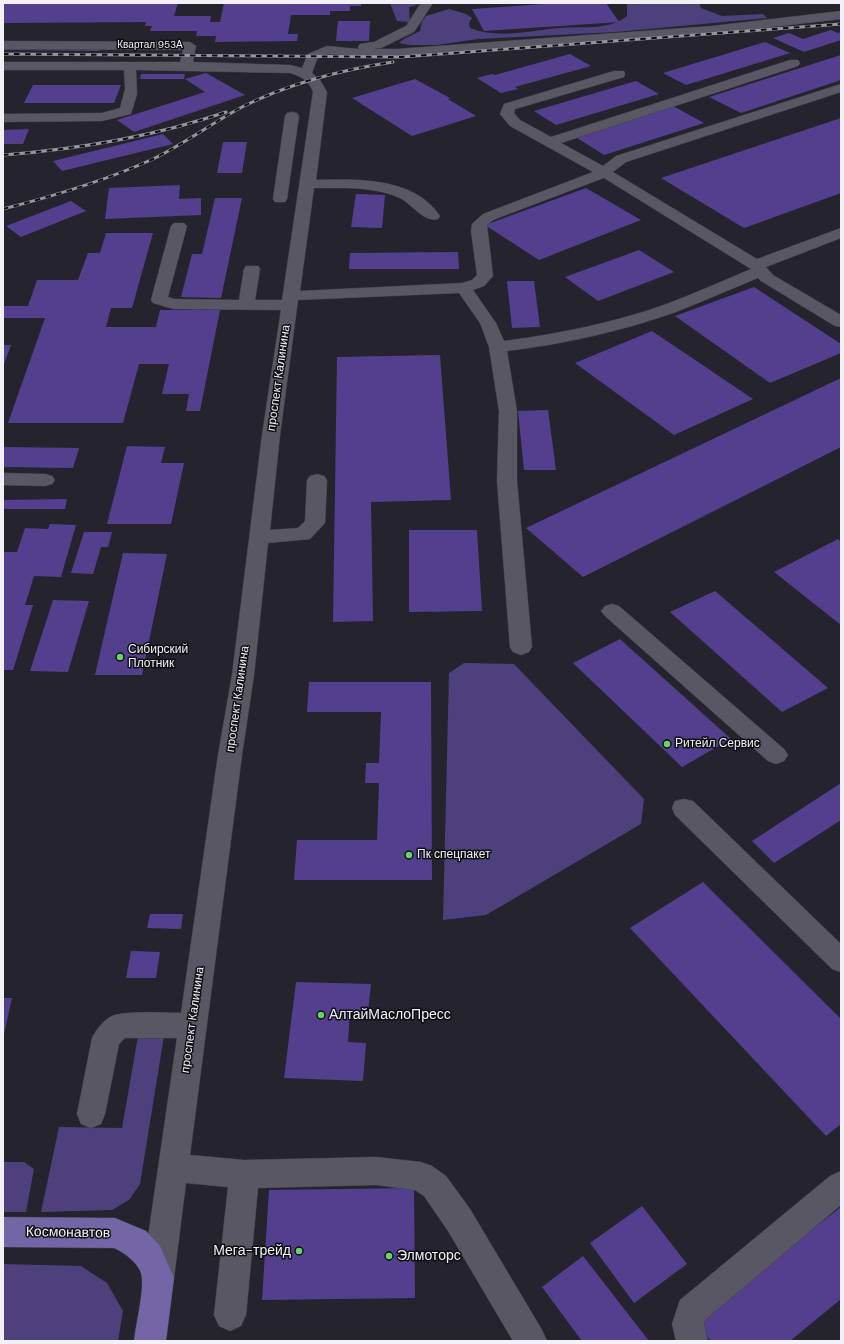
<!DOCTYPE html>
<meta charset="utf-8">
<style>
body{margin:0}
#map{position:relative;width:844px;height:1344px;overflow:hidden;background:#25242e;font-family:"DM Sans",sans-serif}
canvas{display:block}
.frame{position:absolute;inset:0;border:4px solid #f2f1f8;pointer-events:none}
</style>
<div id="map">
<canvas width="844" height="1344"></canvas>
<div class="frame"></div>
</div>
<script>
const g = document.querySelector('canvas').getContext('2d');
g.lineJoin = 'round';
function fillPath(path, color) { g.fillStyle = color; g.fill(path, 'evenodd'); }
function strokePath(path, color, width, dash) { g.strokeStyle = color; g.lineWidth = width; g.lineCap = dash ? 'butt' : 'round'; g.setLineDash(dash || []); g.stroke(path); }
function write(font, color, halo, rows, align = 'center') {
  g.font = font + ' "DM Sans",sans-serif'; g.lineWidth = 3; g.setLineDash([]); g.textBaseline = 'middle'; g.strokeStyle = halo; g.fillStyle = color; for (const [text, x, y, turn = 0] of rows) {
    g.save(); g.translate(x, y); g.rotate((+turn || 0) * Math.PI / 180); g.textAlign = isNaN(turn) ? turn : align; if (halo) g.strokeText(text, 0, 0); g.fillText(text, 0, 0); g.restore();
  }
}
const green = new Path2D(`
 M 390,3 L 424,3 L 409,7 L 410,22 L 397,21 Z
 M 627,3 L 699,3 L 701,8 L 722,16 L 763,14 L 767,18 L 616,32 L 478,39 L 437,45 L 410,45 L 399,43 L 404,39 L 420,31 L 422,21 L 426,16 L 449,9 L 466,14 L 472,18 L 469,23 L 470,28 C 499,39 529,31 558,28 C 580,26 609,31 627,16 Z
 M 3,47 L 104,49 L 99,51 L 3,50 Z
 M 464,663 L 514,664 L 644,799 L 641,824 L 486,915 L 443,920 L 449,673 Z
 M 138,1036 L 164,1036 L 140,1184 L 129,1200 L 112,1210 L 41,1212 L 59,1127 L 122,1128 Z
 M 3,1162 L 24,1162 L 34,1169 L 26,1212 L 3,1212 Z
 M 3,1264 L 81,1266 L 107,1283 L 123,1311 L 118,1341 L 3,1341 Z`);
const building = new Path2D(`
 M 3,3 L 178,3 L 174,16 L 211,16 L 210,22 L 220,22 L 224,3 L 361,3 L 361,6 L 350,6 L 350,11 L 330,11 L 330,15 L 291,15 L 288,34 L 298,34 L 297,41 L 215,42 L 216,36 L 196,36 L 197,31 L 150,31 L 152,26 L 145,26 L 146,22 L 3,23 Z
 M 558,3 L 606,3 L 619,22 L 484,31 L 472,9 Z
 M 338,21 L 370,21 L 369,41 L 336,41 Z
 M 831,30 L 838,33 L 841,32 L 841,40 L 804,52 L 773,38 L 789,33 L 803,39 Z
 M 765,42 L 790,53 L 686,85 L 663,73 Z
 M 570,54 L 591,66 L 515,87 L 518,89 L 501,93 L 477,78 L 492,74 L 495,75 Z
 M 841,55 L 841,80 L 741,113 L 709,97 Z
 M 206,73 L 245,95 L 134,132 L 117,120 L 205,92 L 185,79 Z
 M 141,74 L 185,74 L 184,79 L 140,79 Z
 M 415,79 L 450,98 L 448,99 L 476,116 L 412,136 L 352,98 Z
 M 636,81 L 659,94 L 556,125 L 534,111 Z
 M 33,85 L 121,85 L 114,103 L 24,103 Z
 M 673,106 L 704,123 L 604,155 L 574,136 Z
 M 841,118 L 841,193 L 744,228 L 661,178 Z
 M 29,129 L 23,144 L 3,144 L 3,130 Z
 M 163,134 L 173,144 L 62,171 L 53,161 Z
 M 223,142 L 247,142 L 242,173 L 217,173 Z
 M 180,185 L 179,199 L 201,198 L 201,215 L 105,219 L 109,188 Z
 M 586,188 L 641,220 L 539,260 L 485,225 Z
 M 356,194 L 385,195 L 382,228 L 351,227 Z
 M 215,198 L 242,198 L 221,298 L 181,297 L 192,254 L 202,254 Z
 M 71,201 L 86,211 L 21,237 L 6,226 Z
 M 106,233 L 153,233 L 132,308 L 111,308 L 106,327 L 156,327 L 160,310 L 220,310 L 200,411 L 186,411 L 189,394 L 162,394 L 169,364 L 139,364 L 123,423 L 8,423 L 45,318 L 3,318 L 3,306 L 28,306 L 37,280 L 78,280 L 88,253 L 100,253 Z
 M 639,250 L 674,272 L 598,301 L 565,277 Z
 M 458,252 L 459,269 L 349,269 L 350,253 Z
 M 507,281 L 534,281 L 540,327 L 512,328 Z
 M 754,287 L 841,344 L 841,353 L 770,383 L 675,316 Z
 M 652,331 L 753,399 L 674,435 L 575,363 Z
 M 3,345 L 11,345 L 3,367 Z
 M 440,355 L 451,500 L 371,502 L 373,621 L 333,622 L 337,357 Z
 M 841,378 L 841,447 L 583,577 L 526,528 Z
 M 548,410 L 556,470 L 524,470 L 518,411 Z
 M 127,446 L 165,447 L 161,463 L 184,463 L 171,524 L 107,524 Z
 M 3,447 L 79,448 L 73,468 L 3,467 Z
 M 67,499 L 65,509 L 3,509 L 3,500 Z
 M 50,524 L 76,525 L 61,577 L 34,576 L 25,605 L 33,605 L 13,670 L 3,670 L 3,552 L 17,552 L 25,528 L 48,529 Z
 M 409,530 L 477,530 L 482,611 L 409,612 Z
 M 84,532 L 112,532 L 108,547 L 101,547 L 93,574 L 71,573 Z
 M 838,539 L 841,542 L 841,625 L 774,572 Z
 M 123,553 L 167,554 L 142,675 L 95,675 Z
 M 715,591 L 828,688 L 782,712 L 670,612 Z
 M 53,600 L 89,601 L 68,672 L 30,671 Z
 M 620,639 L 731,739 L 682,767 L 573,663 Z
 M 309,682 L 431,682 L 432,880 L 294,880 L 297,840 L 377,840 L 379,783 L 365,783 L 366,763 L 379,763 L 381,712 L 307,712 Z
 M 841,783 L 841,820 L 774,863 L 752,841 Z
 M 703,882 L 841,1019 L 841,1124 L 826,1136 L 630,928 Z
 M 150,914 L 183,914 L 181,929 L 147,928 Z
 M 131,951 L 160,952 L 156,978 L 126,978 Z
 M 296,982 L 371,984 L 368,1012 L 350,1011 L 348,1042 L 366,1043 L 363,1081 L 284,1078 Z
 M 3,998 L 12,998 L 4,1034 L 3,1034 Z
 M 414,1188 L 415,1298 L 262,1300 L 269,1190 Z
 M 642,1206 L 687,1264 L 634,1303 L 590,1243 Z
 M 841,1207 L 841,1299 L 790,1341 L 711,1341 L 694,1320 Z
 M 583,1256 L 649,1341 L 582,1341 L 542,1287 Z`);
const minor = new Path2D(`
 M 421,3 L 433,3 L 414,32 L 381,48 L 373,49 L 397,49 L 712,26 L 841,11 L 841,19 L 712,34 L 397,57 L 359,57 L 329,54 L 317,59 L 312,73 L 320,80 L 327,92 L 316,180 C 357,179 414,177 440,216 L 438,219 C 424,223 412,204 400,198 C 373,186 343,188 314,188 L 300,291 L 462,283 L 472,280 L 477,275 L 471,231 L 472,224 L 483,214 L 593,172 L 510,126 L 500,114 L 504,104 L 614,71 L 624,71 L 625,74 L 624,77 L 515,109 L 514,113 L 520,120 L 551,137 L 790,60 L 798,60 L 800,63 L 798,66 L 561,143 L 603,166 L 616,156 L 841,84 L 841,92 L 626,162 L 613,172 L 757,259 L 841,228 L 841,238 L 766,267 L 773,275 L 841,315 L 841,327 L 835,326 L 761,281 L 758,278 C 731,289 704,301 676,312 C 622,331 565,344 507,351 L 517,411 L 517,481 L 532,647 L 529,652 L 521,655 L 513,652 L 510,647 L 497,481 L 499,411 L 489,347 L 480,323 L 459,293 L 298,300 L 280,435 L 270,530 L 298,528 L 305,521 L 307,480 L 310,476 L 317,474 L 324,476 L 327,480 L 325,523 L 310,539 L 268,543 L 254,675 L 242,755 L 190,1155 L 244,1160 L 376,1157 L 421,1162 L 432,1166 L 446,1176 L 470,1209 L 542,1330 L 547,1341 L 513,1341 L 448,1231 L 424,1196 L 415,1190 L 376,1185 L 258,1188 L 246,1315 L 241,1326 L 230,1331 L 219,1326 L 214,1315 L 228,1187 L 186,1183 L 174,1278 L 169,1289 L 158,1294 L 147,1289 L 142,1278 L 177,1038 L 125,1038 L 119,1044 L 105,1114 L 101,1124 L 91,1128 L 81,1124 L 77,1114 L 92,1038 C 96,1030 102,1022 110,1017 C 123,1010 164,1013 181,1013 L 218,755 L 232,675 L 262,435 L 281,310 L 173,309 L 153,303 L 151,300 L 171,226 L 174,223 L 184,223 L 187,226 L 168,297 L 174,299 L 239,300 L 244,269 L 246,266 L 258,266 L 260,269 L 255,300 L 282,300 L 313,92 C 309,81 301,76 290,73 L 136,70 L 137,94 L 131,114 L 102,121 L 3,122 L 3,114 L 102,113 L 120,108 L 125,89 L 124,70 L 3,70 L 3,62 L 180,62 L 183,50 L 3,49 L 3,41 L 190,42 L 196,46 L 193,62 L 290,65 L 302,68 L 308,54 L 327,46 L 359,49 L 358,47 L 360,44 L 374,42 L 406,26 ZM 604,178 L 751,269 C 722,281 693,294 664,305 C 612,323 558,334 504,341 L 496,323 L 473,290 L 484,286 L 493,276 L 487,225 L 493,220 Z
 M 292,112 L 297,113 L 299,116 L 287,199 L 285,202 L 275,202 L 273,199 L 285,116 L 287,113 Z
 M 3,473 L 45,474 L 52,476 L 55,480 L 52,484 L 45,486 L 3,485 Z
 M 612,604 L 619,606 L 784,749 L 788,755 L 784,761 L 776,764 L 768,761 L 605,616 L 601,611 L 605,606 Z
 M 684,799 L 693,801 L 841,944 L 841,972 L 832,969 L 675,815 L 672,808 L 675,801 Z
 M 841,1171 L 841,1205 L 705,1320 L 704,1324 L 708,1341 L 676,1341 L 672,1324 L 680,1300 L 830,1176 Z`);
const major = new Path2D(`
 M 3,1217 L 115,1218 L 146,1231 L 160,1246 L 174,1278 L 166,1341 L 134,1341 C 136,1323 143,1296 142,1279 C 142,1265 125,1253 114,1248 L 3,1247 Z`);
const rail = new Path2D(`
 M 3,54 L 401,57 L 841,24
 M 3,155 C 79,149 153,137 226,112
 M 3,209 C 54,196 105,181 153,159 C 184,144 212,123 242,107 C 290,83 340,70 393,62`);
const markers = [
 [120,657,4,"#6bd363"],
 [667,744,4,"#6bd363"],
 [409,855,4,"#6bd363"],
 [321,1015,4,"#6bd363"],
 [299,1251,4,"#6bd363"],
 [389,1256,4,"#6bd363"]
];
const farStreetnames = [
 ["Квартал 953А",150,45]
];
const streetNames = [
 ["проспект Калинина",279,378,-82],
 ["проспект Калинина",238,699,-82],
 ["проспект Калинина",193,1020,-82]
];
const poiNames = [
 ["Сибирский",128,650],
 ["Плотник",128,664],
 ["Ритейл Сервис",675,744],
 ["Пк спецпакет",417,855]
];
const nearPoinames = [
 ["АлтайМаслоПресс",329,1015],
 ["Мега-трейд",291,1251,"right"],
 ["Элмоторс",397,1256]
];
const nearStreetnames = [
 ["Космонавтов",68,1233,1]
];
fillPath(green, '#4e3f7d');
fillPath(building, '#543f8f');
strokePath(minor, '#413f48', 1);
strokePath(major, '#413f48', 1);
fillPath(minor, '#595763');
fillPath(major, '#7465a6');
strokePath(rail, '#97969e', 3);
strokePath(rail, '#0e0e12', 2, [5.5]);
for (const [x, y, r, color] of markers) { const dot = new Path2D(); dot.arc(x, y, r, 0, 2 * Math.PI); g.fillStyle = color; g.fill(dot); strokePath(dot, '#0e0e12', 1.5); }
write('10px', '#f2f1f8', '#0e0e12', farStreetnames);
write('12px', '#f2f1f8', '#0e0e12', streetNames);
write('12px', '#f2f1f8', '#0e0e12', poiNames, 'left');
write('14px', '#f2f1f8', '#0e0e12', nearPoinames, 'left');
write('14px', '#f2f1f8', '#0e0e12', nearStreetnames);
</script>
